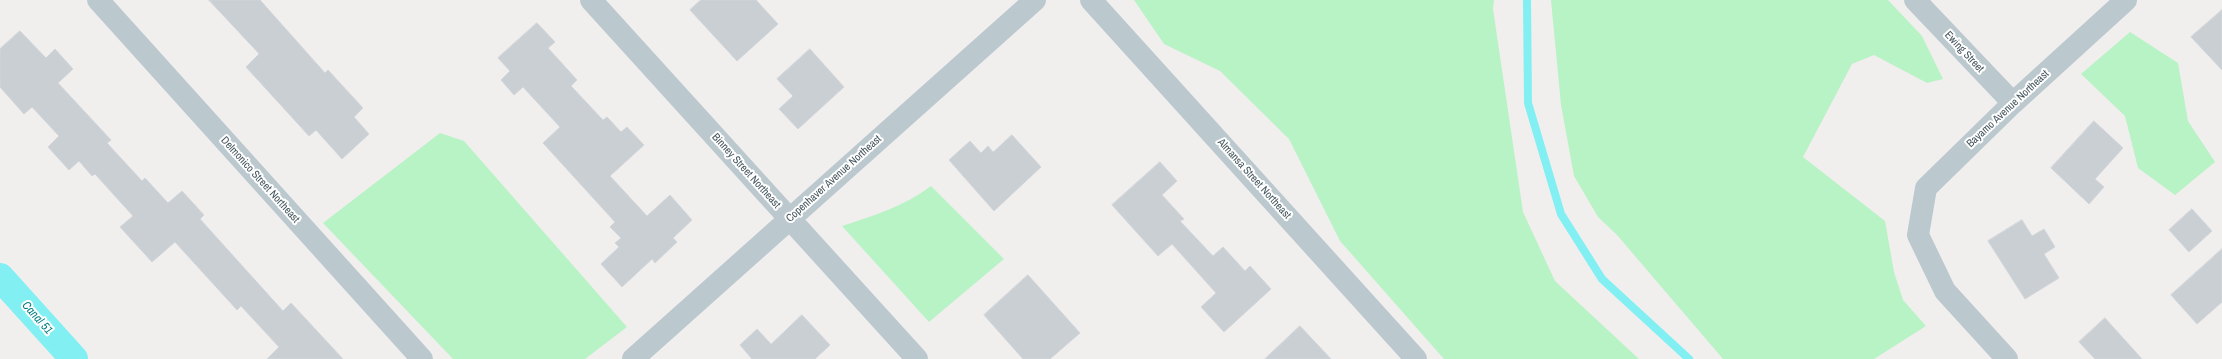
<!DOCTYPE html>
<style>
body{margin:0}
canvas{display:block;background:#f1eeee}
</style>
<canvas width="2222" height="359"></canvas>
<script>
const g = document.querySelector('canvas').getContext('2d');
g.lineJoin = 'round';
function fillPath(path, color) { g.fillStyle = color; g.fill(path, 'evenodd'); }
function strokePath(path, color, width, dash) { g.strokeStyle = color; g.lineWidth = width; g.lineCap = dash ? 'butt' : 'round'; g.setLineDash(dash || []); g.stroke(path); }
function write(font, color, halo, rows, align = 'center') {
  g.font = font + ' "Archivo Narrow",sans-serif'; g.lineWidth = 4; g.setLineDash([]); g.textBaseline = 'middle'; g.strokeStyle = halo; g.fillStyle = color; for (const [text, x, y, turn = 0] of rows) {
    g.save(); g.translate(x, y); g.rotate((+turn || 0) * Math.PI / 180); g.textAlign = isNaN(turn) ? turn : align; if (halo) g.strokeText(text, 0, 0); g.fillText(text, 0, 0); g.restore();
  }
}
const green = new Path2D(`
 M 1134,0 L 1494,0 L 1493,9 L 1523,212 L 1555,281 L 1639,359 L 1444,359 L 1340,241 L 1289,139 L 1220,71 L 1164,44 Z
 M 1551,0 L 1888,0 L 1922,36 L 1943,79 L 1927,83 L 1874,55 L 1852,64 L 1803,157 L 1885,221 L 1894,272 L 1903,300 L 1926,326 L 1874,359 L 1723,359 L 1617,235 L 1598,217 L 1574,176 L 1561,105 Z
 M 2130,32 L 2178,63 L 2188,121 L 2215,162 L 2175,195 L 2138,168 L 2125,116 L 2081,74 Z
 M 440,133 L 464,141 L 627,327 L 585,359 L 453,359 L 323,223 Z
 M 931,186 L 1004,259 L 929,322 L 842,226 C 873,216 905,206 931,186 Z`);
const stream = new Path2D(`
 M 1527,0 L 1528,103 L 1561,214 L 1602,279 L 1689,359`);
const canal = new Path2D(`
 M 0,277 L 74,359`);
const building = new Path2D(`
 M 209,0 L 260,0 L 325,73 L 328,70 L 363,108 L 354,117 L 369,134 L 342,159 L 316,130 L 309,136 L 246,67 L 259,54 Z
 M 701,0 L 756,0 L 778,24 L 737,61 L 690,10 Z
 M 2222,10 L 2222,70 L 2191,37 Z
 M 537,23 L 555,42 L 548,48 L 577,80 L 571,86 L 603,120 L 607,117 L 621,132 L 627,127 L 644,145 L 610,176 L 647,216 L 670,195 L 692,220 L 673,238 L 677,242 L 655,263 L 652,259 L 622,287 L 601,264 L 619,247 L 615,243 L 621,238 L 610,227 L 615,222 L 543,143 L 560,127 L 523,87 L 514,95 L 501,80 L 510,71 L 498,58 Z
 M 20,31 L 46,58 L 55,49 L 73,69 L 58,83 L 111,140 L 107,143 L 142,181 L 145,178 L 168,203 L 182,191 L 204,215 L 200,219 L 283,311 L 291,303 L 343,359 L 267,359 L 279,347 L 241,306 L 237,310 L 175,242 L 152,262 L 120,227 L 133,216 L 95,174 L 92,176 L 79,161 L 69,170 L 48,147 L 59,136 L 32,107 L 24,114 L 0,87 L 0,49 Z
 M 810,49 L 844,87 L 798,129 L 779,109 L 793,96 L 777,79 Z
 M 2094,121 L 2123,148 L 2095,179 L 2104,187 L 2089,204 L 2051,168 Z
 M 1012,135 L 1041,167 L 994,211 L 949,160 L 970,141 L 981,153 L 988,146 L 993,152 Z
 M 1160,162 L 1177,181 L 1162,195 L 1184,219 L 1180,221 L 1213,256 L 1223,247 L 1245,271 L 1250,266 L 1271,289 L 1224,332 L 1201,307 L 1216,293 L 1172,244 L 1158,256 L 1112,205 Z
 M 2192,209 L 2212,231 L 2189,252 L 2169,230 Z
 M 2022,220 L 2032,236 L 2044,229 L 2055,247 L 2044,254 L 2059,278 L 2025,299 L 1988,241 Z
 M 2222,249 L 2222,302 L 2197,324 L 2171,295 Z
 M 1028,275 L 1080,333 L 1050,359 L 1023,359 L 984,315 Z
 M 802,315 L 830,345 L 815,359 L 752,359 L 740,345 L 757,329 L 771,344 Z
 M 2105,318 L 2142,359 L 2095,359 L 2079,342 Z
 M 1300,326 L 1331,359 L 1265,359 Z`);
const street = new Path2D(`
 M 98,0 L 422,359
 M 591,0 L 917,359
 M 1091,0 L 1416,359
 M 1915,0 L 2013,103
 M 633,359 L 1035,0
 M 2007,359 L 1945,291 L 1918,235 L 1926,188 L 2013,103 L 2126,0`);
const streetNames = [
 ["Ewing Street",1964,52,47],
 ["Bayamo Avenue Northeast",2008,109,-43],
 ["Binney Street Northeast",746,171,48],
 ["Copenhaver Avenue Northeast",834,179,-42],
 ["Almansa Street Northeast",1254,179,48],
 ["Delmonico Street Northeast",260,180,48]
];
const waterNames = [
 ["Canal 51",37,318,48]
];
fillPath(green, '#b8f3c5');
strokePath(stream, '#82eff3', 8);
strokePath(canal, '#82eff3', 28);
fillPath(building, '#cacfd3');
strokePath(building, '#d1d6da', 1);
strokePath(street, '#bbc9cf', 22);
write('11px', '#45565d', '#fff', streetNames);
write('italic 12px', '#057f84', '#fff', waterNames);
</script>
